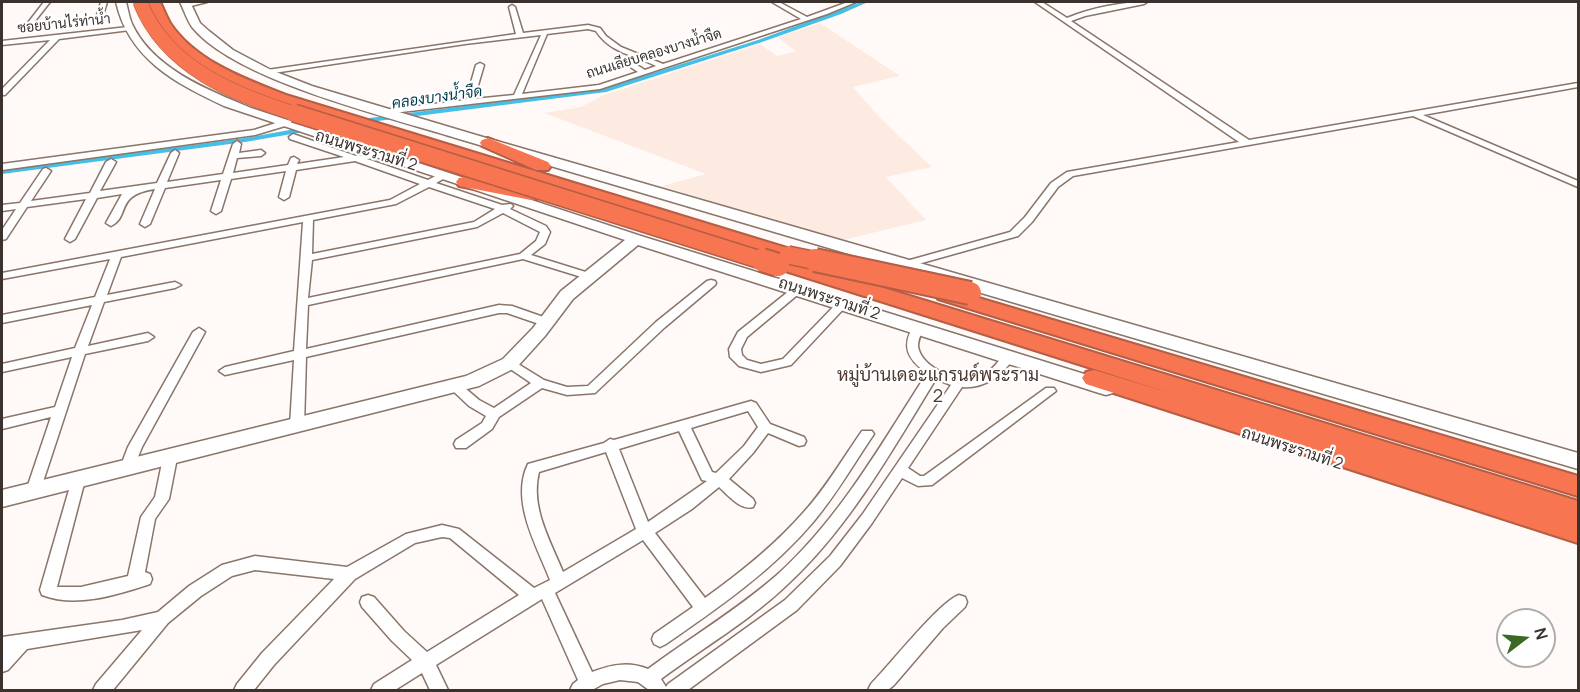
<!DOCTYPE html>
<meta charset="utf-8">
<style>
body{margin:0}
#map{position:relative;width:1580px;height:692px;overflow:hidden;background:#fffaf8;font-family:Manrope,sans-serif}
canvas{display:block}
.frame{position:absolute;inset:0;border:3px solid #3b322e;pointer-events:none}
.north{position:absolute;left:1496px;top:608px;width:60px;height:60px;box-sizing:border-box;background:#fff;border:2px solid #b1adab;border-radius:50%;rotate:74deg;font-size:16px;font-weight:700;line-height:24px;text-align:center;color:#3b322e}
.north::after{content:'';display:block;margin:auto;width:21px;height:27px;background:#3d6927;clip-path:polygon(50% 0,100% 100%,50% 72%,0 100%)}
</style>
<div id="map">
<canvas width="1580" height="692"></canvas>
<div class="frame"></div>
<div class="north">N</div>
</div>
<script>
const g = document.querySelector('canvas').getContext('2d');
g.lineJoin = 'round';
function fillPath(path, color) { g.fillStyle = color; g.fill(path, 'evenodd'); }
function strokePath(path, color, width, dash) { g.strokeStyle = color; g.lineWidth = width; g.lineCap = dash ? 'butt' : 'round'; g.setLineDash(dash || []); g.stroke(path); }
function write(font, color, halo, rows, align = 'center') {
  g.font = font + ' Manrope,Sarabun,sans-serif'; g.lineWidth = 4.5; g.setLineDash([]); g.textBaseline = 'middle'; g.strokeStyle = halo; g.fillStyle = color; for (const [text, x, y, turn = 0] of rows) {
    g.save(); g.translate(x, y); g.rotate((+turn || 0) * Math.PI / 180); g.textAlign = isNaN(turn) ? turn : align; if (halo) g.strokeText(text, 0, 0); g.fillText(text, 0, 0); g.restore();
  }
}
const built = new Path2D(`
 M 820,23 L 900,76 L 853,87 L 880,118 L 932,167 L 886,177 L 926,220 L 839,241 L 662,186 L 706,174 L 544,113 L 581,107 L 604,95 L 760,44 L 777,56 L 796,51 L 777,37 Z`);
const canal = new Path2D(`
 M 861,2 L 868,2 L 841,14 L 762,42 L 606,92 L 354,124 L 350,122 L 354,120 L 605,88 L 758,40 Z
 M 312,126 L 315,126 L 315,130 L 245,142 L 2,174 L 2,170 L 245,138 Z`);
const street = new Path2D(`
 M 44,2 L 50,2 L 31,26 L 27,26 L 27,24 Z
 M 101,2 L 107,2 L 103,15 L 100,17 L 97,15 Z
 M 196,2 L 207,2 L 187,7 L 184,5 Z
 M 772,2 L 779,2 L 807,17 L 848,2 L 856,2 L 827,14 L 600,89 L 384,114 L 380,112 L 384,110 L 466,100 L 476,65 L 480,63 L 484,65 L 474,99 L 514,95 L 541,35 L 465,44 L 267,74 L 263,72 L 267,70 L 516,34 L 509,7 L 512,5 L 515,7 L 523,33 L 588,25 L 600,28 L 606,36 L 621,47 L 663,64 L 801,19 ZM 588,29 L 596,31 C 610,53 634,55 656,66 L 645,70 L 629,60 L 625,62 L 626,64 L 638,72 L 599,85 L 522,94 L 547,34 Z
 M 1035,2 L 1042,2 L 1067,18 C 1091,8 1121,2 1147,2 L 1144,4 L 1085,16 L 1071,21 L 1249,140 L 1578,83 L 1578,87 L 1423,115 L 1578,181 L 1578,187 L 1413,116 L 1073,176 L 1058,187 L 1032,222 L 1018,236 L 911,266 L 903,266 L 902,264 L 903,262 L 1010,232 L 1025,217 L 1051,183 L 1067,172 L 1239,142 Z
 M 128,27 L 130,28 L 130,30 L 59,39 L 5,95 L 2,95 L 2,89 L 50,40 L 2,45 L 2,41 Z
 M 282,121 L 285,122 L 285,126 L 255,135 L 2,170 L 2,164 L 254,130 Z
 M 293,134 L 356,156 L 383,153 L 383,157 L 367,159 L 428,180 L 441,173 L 447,173 L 447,177 L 436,183 L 502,205 L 511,204 L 513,206 L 510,209 L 546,226 L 550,232 L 545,244 L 531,255 L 592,274 L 593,276 L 588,279 L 523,259 L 308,305 L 306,349 L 499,305 L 512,306 L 549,319 L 551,322 L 545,326 L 507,313 L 499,313 L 306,357 L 304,426 L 302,429 L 292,429 L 290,426 L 294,360 L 225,375 L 219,371 L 225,367 L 294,351 L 303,222 L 121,257 L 107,295 L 175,282 L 181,285 L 175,288 L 104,302 L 88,346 L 148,333 L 154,337 L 148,341 L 85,354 L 40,491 L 38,495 L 33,497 L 28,495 L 26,491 L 51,417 L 2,429 L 2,419 L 55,407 L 72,357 L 2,372 L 2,364 L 75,348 L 92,305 L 2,323 L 2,315 L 95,297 L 110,259 L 2,279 L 2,273 L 390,200 L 420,184 L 355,161 L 296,170 L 289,197 L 284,200 L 279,197 L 286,171 L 231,179 L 221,211 L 216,214 L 211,211 L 221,180 L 165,188 L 150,224 L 145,227 L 140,224 L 155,189 C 114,195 131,216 111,226 L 106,223 L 122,194 L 97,198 L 75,239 L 70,242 L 65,239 L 86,199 L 27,207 L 6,239 L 2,240 L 2,230 L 16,209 L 2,211 L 2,205 L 20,203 L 43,169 L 46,168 L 51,171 L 31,201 L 90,193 L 106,162 L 111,159 L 116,162 L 100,191 L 157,183 L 171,153 L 175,150 L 179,153 L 167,182 L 223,174 L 233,144 L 237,141 L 241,144 L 239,153 L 261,150 L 265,153 L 261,156 L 237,158 L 233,173 L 288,165 L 291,158 L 294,157 L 299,160 L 297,164 L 344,157 L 290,139 L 289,137 ZM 429,187 L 495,209 L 474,222 L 312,254 L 313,220 L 396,204 ZM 503,213 L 540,232 L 536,241 L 520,254 L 308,298 L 312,260 L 477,227 Z
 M 711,280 L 715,281 L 716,283 L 715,285 L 664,328 L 595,393 L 567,395 L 542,388 L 499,417 L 492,429 L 466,448 L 456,448 L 454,444 L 456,440 L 482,423 L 486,416 L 469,406 L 451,389 L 449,386 L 451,383 L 459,383 L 479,400 L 494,408 L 531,383 L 506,366 L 504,363 L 506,360 L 510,359 L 544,380 L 567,387 L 588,386 L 656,322 L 707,281 Z
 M 798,286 L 802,287 L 804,289 L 802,291 L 747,337 L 741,349 L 742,355 L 747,360 L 761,364 L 783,359 L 839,301 L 847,301 L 849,303 L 791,365 L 761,372 L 739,366 L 730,357 L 729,349 L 738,332 L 794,287 Z
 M 918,324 L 924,328 C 921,334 918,339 918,346 C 921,370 964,385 984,374 C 993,370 998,361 1005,354 L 1013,354 L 1015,357 C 1002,375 985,389 962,387 L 908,468 L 920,476 L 924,476 L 1046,388 L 1054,388 L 1056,391 L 932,485 L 918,486 L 902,478 L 872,523 L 840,566 L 797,610 L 688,690 L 649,690 L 638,682 L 620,680 L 603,684 L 592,690 L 570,690 L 573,684 L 578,680 L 542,599 L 436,665 L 448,690 L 430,690 L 422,673 L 395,690 L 371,690 L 374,684 L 412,660 L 392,641 L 362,607 L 360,602 L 362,597 L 368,595 L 374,597 L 404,631 L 427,652 L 519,595 L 450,538 L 442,537 L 415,543 L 355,579 L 274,665 L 254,690 L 234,690 L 237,684 L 262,653 L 334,579 L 255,570 L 232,576 L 201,596 L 168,623 L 113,690 L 93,690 L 96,684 L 142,630 L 27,649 L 8,670 L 2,672 L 2,637 L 122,620 L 158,612 L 189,586 L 222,565 L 255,556 L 347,567 L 406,534 L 442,525 L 459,529 L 534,588 L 550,580 C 537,546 510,501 528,464 L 604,443 L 610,439 L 614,440 L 751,401 L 756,403 L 770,424 L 804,437 L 806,441 L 804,445 L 799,446 L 768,433 L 753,453 L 729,479 L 753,499 L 755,503 L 753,507 C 741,511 728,495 719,487 L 692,509 L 655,533 L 705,598 C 740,573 774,546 803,513 C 826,488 843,458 862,431 L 872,431 L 874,434 L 872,437 C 853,465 836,495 814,521 C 772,571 718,608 666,644 L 660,647 L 654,644 L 652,639 L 654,634 L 693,607 L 643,540 L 555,593 L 592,672 C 611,665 628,661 648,669 C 691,637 737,610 777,575 C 840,518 882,443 927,373 C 907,359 901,346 914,325 ZM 936,379 L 951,385 L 862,515 L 830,556 L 785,600 L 668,684 L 666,687 L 661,679 C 704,647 751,620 789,583 C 851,525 892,450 936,379 ZM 748,411 L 758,427 L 744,446 L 716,473 L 712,472 L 691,428 ZM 679,431 L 702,480 L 707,481 L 648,522 L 619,449 ZM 606,452 L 636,529 L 563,572 C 550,540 530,507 539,472 Z
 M 199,328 L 205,332 L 142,447 L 132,472 L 127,473 L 122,472 L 120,468 L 128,447 L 193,332 Z
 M 170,453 L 175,454 L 177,458 L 169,499 L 155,519 L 145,572 L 150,574 L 152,579 L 150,584 C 117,595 76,608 42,595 L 40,590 L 73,476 L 78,475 L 83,476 L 85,480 L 57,587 L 81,587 L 128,576 L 141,517 L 155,497 L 163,458 L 165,454 Z
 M 959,595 L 965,597 L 967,602 L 965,607 L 943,628 L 894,685 L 888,690 L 868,690 L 871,684 C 890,665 938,603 959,595 Z`);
const secondary = new Path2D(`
 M 116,2 L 126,2 C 128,9 129,17 132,24 C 153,69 208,90 251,108 L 641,236 L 1113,383 L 1116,388 L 1113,393 L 1106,395 L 1099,393 L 638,245 L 573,299 L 545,336 L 517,367 L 479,386 L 2,507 L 2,490 L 466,376 L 503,359 L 533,328 L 561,291 L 625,240 L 224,106 C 175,83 129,59 116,2 Z
 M 180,2 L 190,2 L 200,23 L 209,31 L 233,50 L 271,70 L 312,86 L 476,135 L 1578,453 L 1578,469 L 466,141 C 397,119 236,82 192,27 C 187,20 184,10 180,2 Z`);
const highway = new Path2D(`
 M 148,2 L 160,2 C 163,8 166,16 170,23 C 195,61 245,79 286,95 L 790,249 L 793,253 L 786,258 L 1578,501 L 1578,543 L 1086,384 L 1082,378 L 1086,372 L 1094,370 L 1173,394 L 754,261 L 751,257 L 758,252 L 275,101 C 218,79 175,60 148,2 Z
 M 488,138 L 548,162 L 551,166 L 548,170 L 536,170 L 482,146 L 480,143 L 482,140 Z
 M 465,177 L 531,190 L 537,191 L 540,195 L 537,199 L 531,200 L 459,186 L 456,182 L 459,178 Z
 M 945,288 L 1578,476 L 1578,496 L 938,299 L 935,294 L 938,289 Z`);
const highwayBridgeFar2 = new Path2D(`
 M 140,2 C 166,68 235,95 299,115`);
const highwayBridgeFar1 = new Path2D(`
 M 294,113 L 767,262
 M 788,255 L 822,262`);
const highwayBridge = new Path2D(`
 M 762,260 L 778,265
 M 815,260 L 970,293`);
const farStreetnames = [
 ["ซอยบ้านไร่ท่าน้ำ",64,24,-6],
 ["ถนนเลียบคลองบางน้ำจืด",654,54,-17]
];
const farWaternames = [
 ["คลองบางน้ำจืด",437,98,-8]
];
const streetNames = [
 ["ถนนพระรามที่ 2",366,151,17],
 ["ถนนพระรามที่ 2",829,299,18],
 ["ถนนพระรามที่ 2",1292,449,18]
];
const neighbourhoodNames = [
 ["หมู่บ้านเดอะแกรนด์พระราม",938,376],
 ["2",938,397]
];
fillPath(built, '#fdebe1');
fillPath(canal, '#44bfe7');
strokePath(street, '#89756a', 3);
strokePath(secondary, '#89756a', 3);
strokePath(highway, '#b55e45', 4);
fillPath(street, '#fff');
fillPath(secondary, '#fff');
fillPath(highway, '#f77651');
strokePath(highwayBridgeFar2, '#b55e45', 15, []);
strokePath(highwayBridgeFar1, '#b55e45', 20, []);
strokePath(highwayBridge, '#b55e45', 26, []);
strokePath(highwayBridgeFar2, '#f77651', 14);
strokePath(highwayBridgeFar1, '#f77651', 17);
strokePath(highwayBridge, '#f77651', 22);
write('14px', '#3b322e', '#fff', farStreetnames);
write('italic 15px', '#033b4c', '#fff', farWaternames);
write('16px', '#3b322e', '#fff', streetNames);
write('18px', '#4d3b32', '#fff', neighbourhoodNames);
</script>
